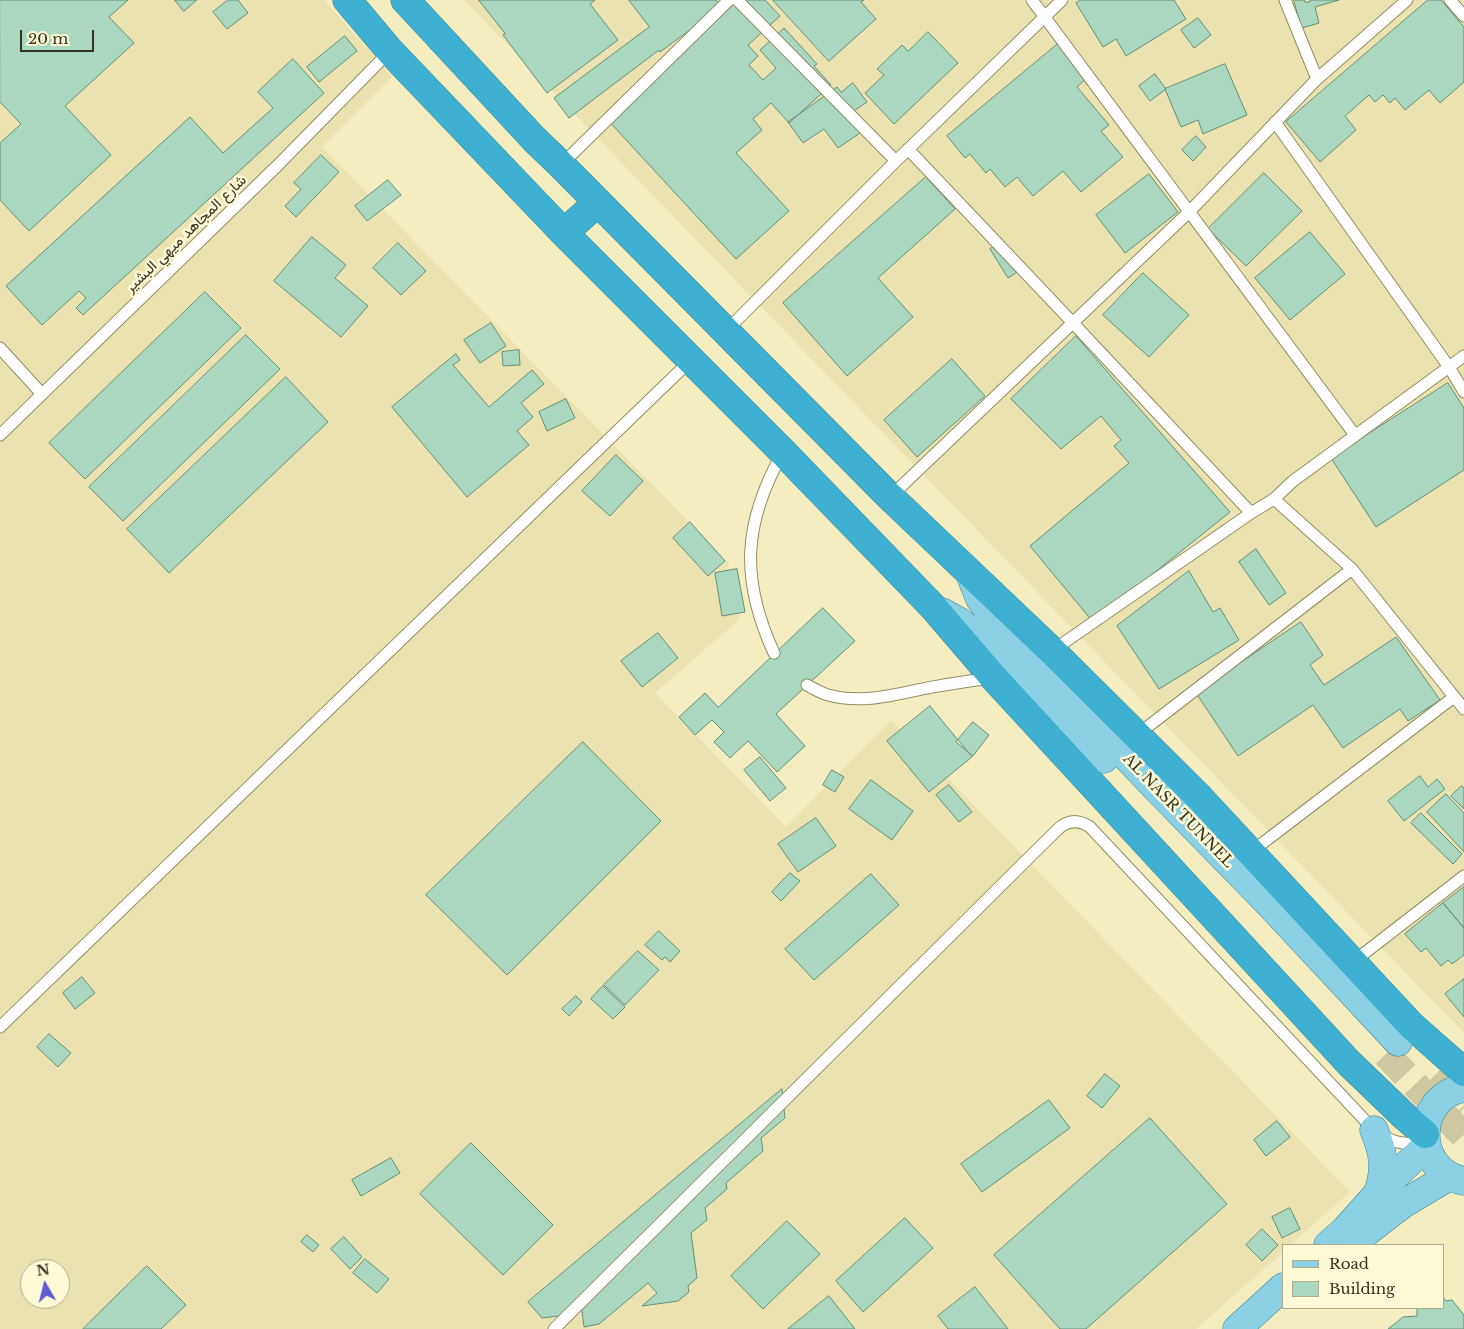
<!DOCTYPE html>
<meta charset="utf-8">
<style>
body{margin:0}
#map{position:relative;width:1464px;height:1329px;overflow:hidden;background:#f3edc0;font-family:"Libre Baskerville",serif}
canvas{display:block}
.legend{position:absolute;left:1282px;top:1244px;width:162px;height:65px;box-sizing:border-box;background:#fffad6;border:1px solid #afaa8e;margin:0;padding:6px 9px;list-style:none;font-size:15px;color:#363322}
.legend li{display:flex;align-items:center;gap:10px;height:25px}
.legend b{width:25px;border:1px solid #afaa8e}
.north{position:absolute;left:20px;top:1259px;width:50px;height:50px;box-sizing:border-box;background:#fffad6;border:1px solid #afaa8e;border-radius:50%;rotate:352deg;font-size:14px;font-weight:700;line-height:20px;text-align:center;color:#363322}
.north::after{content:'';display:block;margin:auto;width:18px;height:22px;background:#605ad3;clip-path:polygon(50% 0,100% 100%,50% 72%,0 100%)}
.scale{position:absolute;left:20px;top:30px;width:74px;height:22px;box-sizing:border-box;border:2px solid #363322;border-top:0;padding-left:6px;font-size:15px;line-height:18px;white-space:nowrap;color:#363322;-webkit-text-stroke:4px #fffad6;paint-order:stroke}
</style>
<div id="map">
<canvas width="1464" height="1329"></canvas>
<ul class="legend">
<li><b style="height:6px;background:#8bd0e4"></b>Road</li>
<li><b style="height:14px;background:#aad7bf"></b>Building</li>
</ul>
<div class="north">N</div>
<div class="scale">20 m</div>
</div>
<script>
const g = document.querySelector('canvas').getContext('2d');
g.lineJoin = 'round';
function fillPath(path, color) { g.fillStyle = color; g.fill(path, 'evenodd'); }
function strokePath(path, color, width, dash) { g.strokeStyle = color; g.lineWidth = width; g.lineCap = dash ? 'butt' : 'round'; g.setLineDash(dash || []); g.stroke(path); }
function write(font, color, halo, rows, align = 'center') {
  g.font = font + ' "Libre Baskerville",Vazirmatn,serif'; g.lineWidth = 5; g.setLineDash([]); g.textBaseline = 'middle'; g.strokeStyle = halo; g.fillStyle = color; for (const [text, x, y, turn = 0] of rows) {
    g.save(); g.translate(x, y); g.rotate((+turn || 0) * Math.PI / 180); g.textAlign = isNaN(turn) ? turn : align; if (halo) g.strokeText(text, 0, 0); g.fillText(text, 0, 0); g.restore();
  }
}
const built = new Path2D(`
 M 0,0 L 324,0 L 392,77 L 322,147 L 728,562 L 740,619 L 655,693 L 786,827 L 891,720 L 1350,1192 L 1290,1245 L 1283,1245 L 1283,1252 L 1196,1329 L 0,1329 ZM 30,1269 L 60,1269 L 60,1299 L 30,1299 Z
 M 464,0 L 1464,0 L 1464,1033 Z`);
const building = new Path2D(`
 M 0,0 L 128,0 L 109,17 L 134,43 L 65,106 L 111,155 L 29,231 L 0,200 L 0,143 L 21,124 L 0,102 Z
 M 175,0 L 197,0 L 184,11 Z
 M 228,0 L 238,0 L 248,13 L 227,29 L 213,12 Z
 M 479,0 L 595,0 L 590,4 L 618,40 L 547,93 L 503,35 L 505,34 Z
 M 629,0 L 716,0 L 721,7 L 660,52 L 659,50 L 569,118 L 554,98 L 649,27 Z
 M 736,0 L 765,0 L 780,16 L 748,45 L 758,56 L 749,65 L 763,80 L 776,68 L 760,50 L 784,28 L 817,64 L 814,66 L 831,85 L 789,123 L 771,103 L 753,119 L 762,130 L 736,153 L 789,211 L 736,259 L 606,118 Z
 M 773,0 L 864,0 L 861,2 L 876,19 L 829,61 Z
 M 1081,0 L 1174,0 L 1186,19 L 1126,56 L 1116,39 L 1103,47 L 1076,3 Z
 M 1294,0 L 1304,0 L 1305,2 L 1310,2 L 1310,0 L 1339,0 L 1315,7 L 1319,23 L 1302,28 Z
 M 1428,0 L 1441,0 L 1464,27 L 1464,82 L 1440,103 L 1429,90 L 1405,110 L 1395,98 L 1390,103 L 1383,95 L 1375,102 L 1369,95 L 1345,116 L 1356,130 L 1320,162 L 1286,122 Z
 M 1198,18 L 1211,35 L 1194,48 L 1181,30 Z
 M 928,32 L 958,63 L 894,124 L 865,93 L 884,75 L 877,69 L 902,45 L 908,51 Z
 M 345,36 L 357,51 L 319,82 L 307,67 Z
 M 1059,43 L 1088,77 L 1077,87 L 1109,125 L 1101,131 L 1123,157 L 1081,192 L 1063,171 L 1033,196 L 1017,177 L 1005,187 L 990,169 L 986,173 L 970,154 L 965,158 L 947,136 Z
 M 293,59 L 324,93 L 83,315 L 76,308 L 86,298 L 79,291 L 42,325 L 6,286 L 190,117 L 223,153 L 273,108 L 258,92 Z
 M 1225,64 L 1247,115 L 1203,134 L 1198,120 L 1181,127 L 1165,89 Z
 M 1155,74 L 1166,89 L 1150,101 L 1139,86 Z
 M 853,83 L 867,102 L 848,115 L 860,133 L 838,148 L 824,129 L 803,143 L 788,122 L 837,87 L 841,92 Z
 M 1196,136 L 1206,147 L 1193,161 L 1182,150 Z
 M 321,155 L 339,172 L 296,217 L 285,206 L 301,189 L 294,183 Z
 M 1264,173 L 1302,211 L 1246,266 L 1208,229 Z
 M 1149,174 L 1178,212 L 1125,253 L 1096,215 Z
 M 926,177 L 955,209 L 878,278 L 913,317 L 847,376 L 783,303 Z
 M 388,180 L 401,195 L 367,221 L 355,206 Z
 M 1310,232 L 1345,274 L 1290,320 L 1255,278 Z
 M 312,237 L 346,265 L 335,278 L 368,306 L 341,337 L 274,281 Z
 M 1001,242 L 1019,271 L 1008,278 L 990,249 Z
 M 398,243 L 426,271 L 401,295 L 373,268 Z
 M 1143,273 L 1189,315 L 1149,357 L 1103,315 Z
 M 205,292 L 241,328 L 85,479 L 49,443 Z
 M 491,323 L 506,346 L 480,363 L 464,340 Z
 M 246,335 L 280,369 L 123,521 L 89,487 Z
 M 1076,336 L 1230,512 L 1093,622 L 1030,546 L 1129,463 L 1114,446 L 1121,440 L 1101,416 L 1061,449 L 1011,399 Z
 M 519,350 L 520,365 L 503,366 L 502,352 Z
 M 456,354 L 460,360 L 453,365 L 489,407 L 532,370 L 544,384 L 521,403 L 533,417 L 517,431 L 529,445 L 467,497 L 392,407 Z
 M 952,359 L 985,396 L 917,457 L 884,420 Z
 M 286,377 L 328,422 L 169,573 L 127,529 Z
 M 1448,383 L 1464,408 L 1464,470 L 1376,527 L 1331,458 Z
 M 566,399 L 575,418 L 547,431 L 539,412 Z
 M 616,455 L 643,481 L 610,516 L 582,491 Z
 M 690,522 L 725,561 L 708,576 L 673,538 Z
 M 1256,549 L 1286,593 L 1269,605 L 1239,562 Z
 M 737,569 L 745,612 L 722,616 L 715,573 Z
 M 1189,571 L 1213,612 L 1220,608 L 1239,640 L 1159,689 L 1117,626 Z
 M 823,608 L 855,641 L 776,714 L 805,746 L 777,772 L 748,741 L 730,758 L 714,742 L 724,732 L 712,720 L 695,735 L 679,717 L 705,693 L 718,707 Z
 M 1301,622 L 1323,655 L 1310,665 L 1324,685 L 1396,637 L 1440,700 L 1408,721 L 1400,709 L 1343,748 L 1313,705 L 1238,756 L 1196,693 Z
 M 658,633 L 678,658 L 642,687 L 621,661 Z
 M 930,706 L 972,757 L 929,792 L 887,741 Z
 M 973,722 L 989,735 L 973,756 L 956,742 Z
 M 583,742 L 661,821 L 507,975 L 426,895 Z
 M 760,757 L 786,788 L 770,801 L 744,770 Z
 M 832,770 L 844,777 L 835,792 L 823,785 Z
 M 1420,776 L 1428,787 L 1437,779 L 1445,789 L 1404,821 L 1388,801 Z
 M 871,780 L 913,811 L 892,840 L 849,809 Z
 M 949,785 L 972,812 L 959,822 L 936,795 Z
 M 1462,786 L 1464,788 L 1464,809 L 1451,796 Z
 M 1446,794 L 1464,813 L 1464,852 L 1427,812 Z
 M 1421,813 L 1462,854 L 1453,864 L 1411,823 Z
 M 816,818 L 836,846 L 798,872 L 778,844 Z
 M 790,873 L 800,881 L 781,901 L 772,892 Z
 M 871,874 L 899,905 L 814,980 L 785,949 Z
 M 1464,887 L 1464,928 L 1443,903 Z
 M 1443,903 L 1464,928 L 1464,955 L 1452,964 L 1448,960 L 1441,966 L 1426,948 L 1421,952 L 1405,934 Z
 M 659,931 L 680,951 L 670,962 L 665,957 L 662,960 L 645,945 Z
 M 638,951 L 659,970 L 625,1005 L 604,985 Z
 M 82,977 L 95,993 L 75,1009 L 63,993 Z
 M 1464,979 L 1464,1017 L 1445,994 Z
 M 603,986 L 625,1007 L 613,1019 L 591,999 Z
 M 576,996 L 582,1002 L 569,1016 L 562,1009 Z
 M 49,1034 L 71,1053 L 58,1067 L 37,1047 Z
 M 1105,1074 L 1120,1086 L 1102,1108 L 1087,1096 Z
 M 782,1089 L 785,1118 L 761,1138 L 763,1151 L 726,1183 L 727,1189 L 705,1208 L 707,1220 L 691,1233 L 697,1278 L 688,1286 L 689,1292 L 678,1301 L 642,1306 L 657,1293 L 648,1283 L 599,1324 L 584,1327 L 581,1303 L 567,1315 L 542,1318 L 528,1302 Z
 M 1049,1100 L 1070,1128 L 982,1192 L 961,1164 Z
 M 1150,1118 L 1227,1204 L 1086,1329 L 1060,1329 L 994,1255 Z
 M 1277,1121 L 1290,1137 L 1266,1156 L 1254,1140 Z
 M 471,1143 L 553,1225 L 503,1275 L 420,1194 Z
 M 391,1158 L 400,1173 L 361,1196 L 352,1180 Z
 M 1290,1208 L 1300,1229 L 1282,1238 L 1272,1217 Z
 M 905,1218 L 933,1248 L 863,1312 L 836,1281 Z
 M 787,1221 L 820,1254 L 763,1309 L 731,1276 Z
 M 1262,1229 L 1278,1245 L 1262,1261 L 1246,1245 Z
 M 307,1235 L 319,1245 L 313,1252 L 301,1242 Z
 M 344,1237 L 362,1257 L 350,1269 L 331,1249 Z
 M 365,1259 L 389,1279 L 377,1293 L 353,1273 Z
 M 147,1266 L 186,1305 L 161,1329 L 83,1329 Z
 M 975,1287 L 1008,1329 L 948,1329 L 938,1316 Z
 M 829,1296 L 855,1329 L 788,1329 Z
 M 1443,1297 L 1446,1301 L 1452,1300 L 1464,1315 L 1464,1329 L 1388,1329 L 1403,1317 L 1417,1316 L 1417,1308 L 1443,1308 Z`);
const primaryTunnel = new Path2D(`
 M 1386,1054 L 1464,1136
 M 1433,1077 L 1464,1108`);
const lane = new Path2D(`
 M 737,0 L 896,161
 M 1032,0 L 1355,435
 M 1285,0 L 1317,79
 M 1450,0 L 1464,16
 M 1275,122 L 1449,367 L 1464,392
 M 908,149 L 1073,323 L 1251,513
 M 561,165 L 729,0
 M 726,331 L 896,161 L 1062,0
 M 0,348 L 42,394
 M 0,435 L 278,165 L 390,51
 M 890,497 L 1189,212 L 1317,79 L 1407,0
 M 1274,499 L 1352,569 L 1464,709
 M 1052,651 L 1251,513 L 1274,499 L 1293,481 L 1464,356
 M 774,653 C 740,579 743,523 783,452
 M 807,685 C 814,689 821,693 828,695 C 861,704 895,695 927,688 C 948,684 970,681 991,678
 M 1137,735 L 1352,569
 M 1251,852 L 1454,697
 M 1353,962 L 1464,876
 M 0,1027 L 691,360
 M 554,1329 L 1057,830 C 1067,820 1078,819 1090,827 L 1374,1130 C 1389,1141 1404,1147 1422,1141`);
const primary = new Path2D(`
 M 970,574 L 980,599 L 991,614 L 1155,787 L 1271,906 L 1398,1042
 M 942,612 L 960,622 L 975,634 L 1104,759
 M 1464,1088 C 1413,1097 1413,1171 1464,1181
 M 1374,1130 C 1384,1154 1386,1168 1378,1193
 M 1328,1245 L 1345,1230 L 1378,1193 L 1426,1146
 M 1350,1245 L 1403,1204 L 1450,1176
 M 1237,1329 L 1283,1287`);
const highway = new Path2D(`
 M 347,0 L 390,51 L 564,233 L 783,452 L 934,608 L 994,678 L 1349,1063 L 1402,1114 L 1425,1134
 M 405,0 L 534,139 L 561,165 L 890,497 L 1052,651 L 1199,797 L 1411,1025 L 1464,1072
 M 564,233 L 598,202`);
const streetNames = [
 ["شارع المجاهد ميهي البشير",186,234,-44],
 ["AL NASR TUNNEL",1178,811,46]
];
fillPath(built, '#eae3af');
fillPath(building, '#aad7bf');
strokePath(building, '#658f79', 1);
strokePath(primaryTunnel, '#cdc8a0', 28, [28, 14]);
strokePath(lane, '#938d63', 13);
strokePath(primary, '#3b8594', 29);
strokePath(highway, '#3b8594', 29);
strokePath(lane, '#fff', 11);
strokePath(primary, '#8bd0e4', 28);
strokePath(highway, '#3eb1d2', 28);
write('15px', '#363322', '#fffad6', streetNames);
</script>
